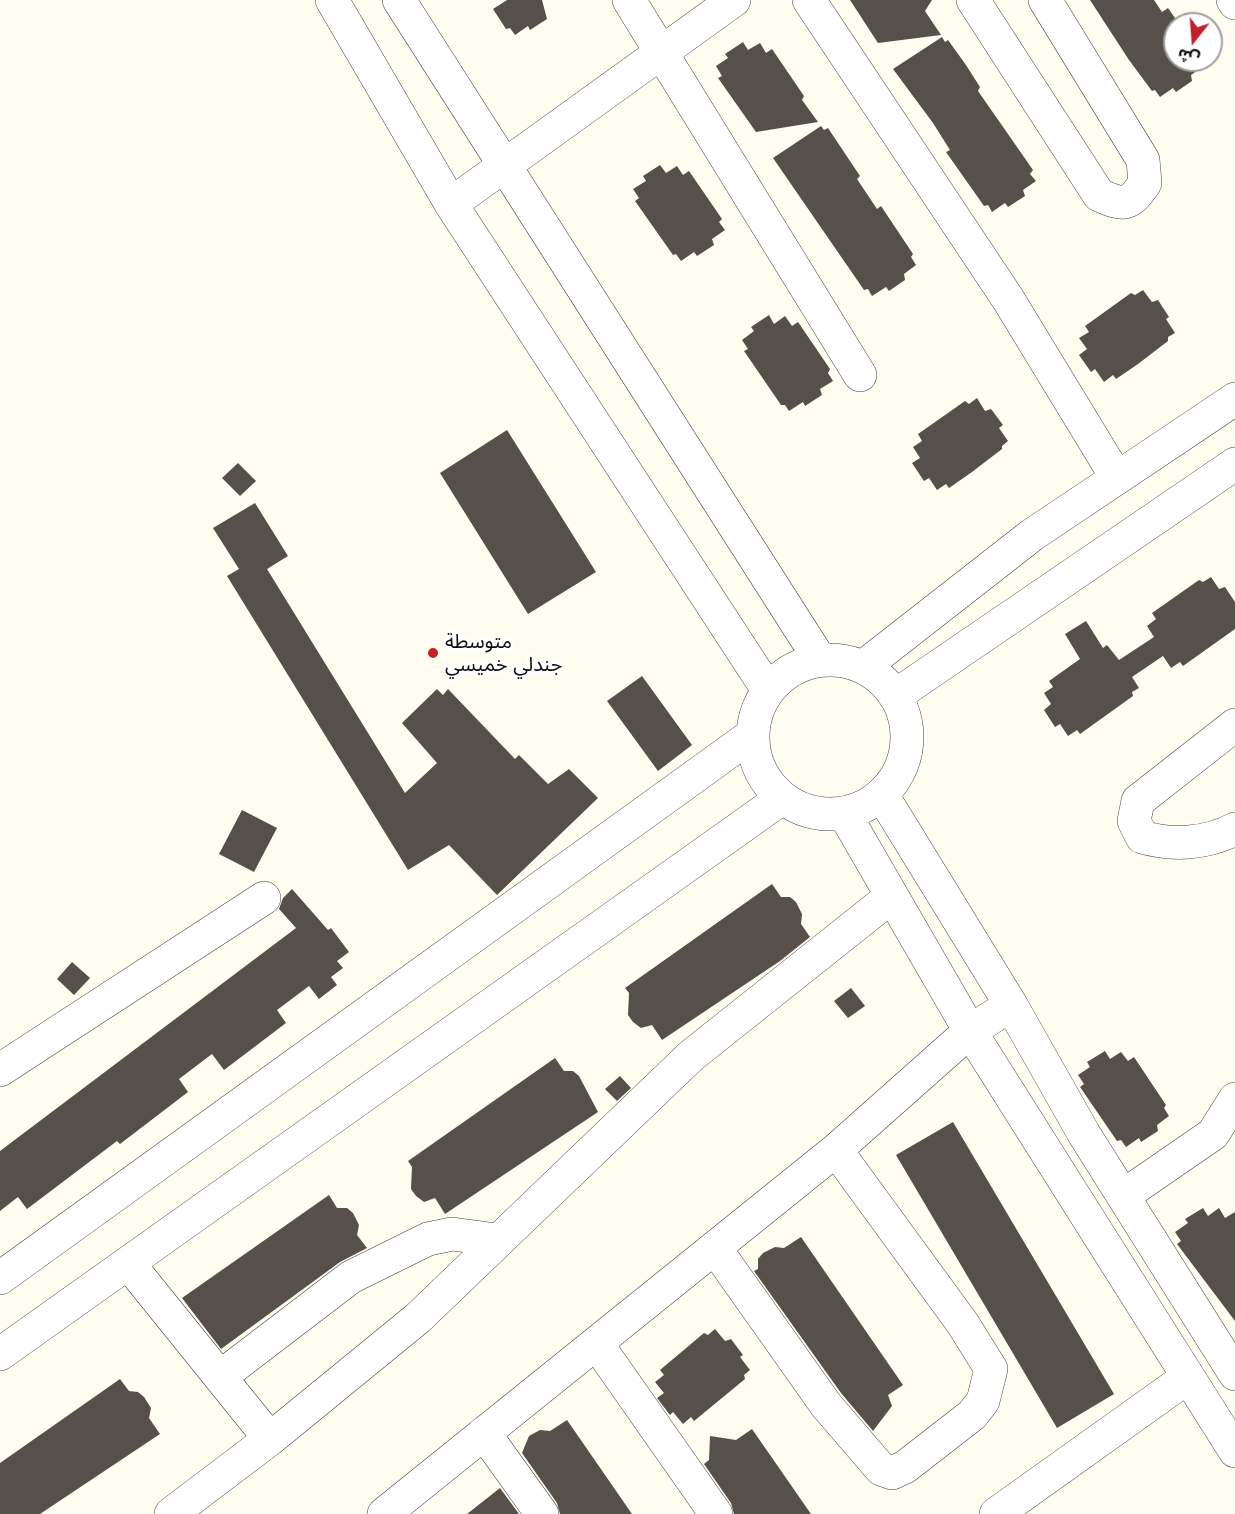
<!DOCTYPE html>
<meta charset="utf-8">
<style>
body{margin:0}
#map{position:relative;width:1235px;height:1514px;overflow:hidden;background:#fffcf0;font-family:"Libre Baskerville","Noto Sans Arabic",serif}
canvas{display:block}
.north{position:absolute;left:1163px;top:12px;width:60px;height:60px;box-sizing:border-box;background:#fff;border:2px solid #9f9f9f;border-radius:50%;rotate:197deg;font-size:16px;font-weight:700;line-height:24px;text-align:center;color:#0e0e0e}
.north::after{content:'';display:block;margin:auto;width:21px;height:27px;background:#c3212a;clip-path:polygon(50% 0,100% 100%,50% 72%,0 100%)}
</style>
<div id="map">
<canvas width="1235" height="1514"></canvas>
<div class="north">ش</div>
</div>
<script>
const g = document.querySelector('canvas').getContext('2d');
g.lineJoin = 'round';
function fillPath(path, color) { g.fillStyle = color; g.fill(path, 'evenodd'); }
function strokePath(path, color, width, dash) { g.strokeStyle = color; g.lineWidth = width; g.lineCap = dash ? 'butt' : 'round'; g.setLineDash(dash || []); g.stroke(path); }
function write(font, color, halo, rows, align = 'center') {
  g.font = font + ' "Libre Baskerville","Noto Sans Arabic",serif'; g.lineWidth = 6; g.setLineDash([]); g.textBaseline = 'middle'; g.strokeStyle = halo; g.fillStyle = color; for (const [text, x, y, turn = 0] of rows) {
    g.save(); g.translate(x, y); g.rotate((+turn || 0) * Math.PI / 180); g.textAlign = isNaN(turn) ? turn : align; if (halo) g.strokeText(text, 0, 0); g.fillText(text, 0, 0); g.restore();
  }
}
const building = new Path2D(`
 M 507,0 L 542,0 L 547,19 L 530,30 L 528,26 L 515,35 L 510,28 L 506,29 L 493,9 Z
 M 850,0 L 932,0 L 925,11 L 941,35 L 878,43 Z
 M 1090,0 L 1154,0 L 1162,12 L 1168,8 L 1175,18 L 1175,60 L 1213,60 L 1191,75 L 1192,81 L 1176,92 L 1173,88 L 1160,97 L 1155,90 L 1152,91 L 1129,60 Z
 M 942,37 L 945,42 L 948,40 L 966,65 L 980,87 L 978,91 L 1033,170 L 1030,174 L 1036,181 L 1023,190 L 1025,196 L 1008,207 L 1005,203 L 992,212 L 988,205 L 984,206 L 946,152 L 950,150 L 933,123 L 893,69 Z
 M 743,42 L 748,50 L 760,43 L 766,53 L 772,49 L 804,96 L 802,100 L 818,122 L 756,132 L 718,78 L 722,76 L 716,66 L 728,58 L 725,54 Z
 M 821,126 L 824,130 L 828,128 L 860,176 L 857,179 L 877,209 L 881,206 L 913,254 L 911,257 L 916,265 L 904,274 L 905,280 L 889,291 L 886,287 L 872,296 L 868,289 L 864,290 L 773,158 Z
 M 660,165 L 666,173 L 677,166 L 683,175 L 689,171 L 722,219 L 719,222 L 725,230 L 712,239 L 714,245 L 697,256 L 694,252 L 681,261 L 676,254 L 673,255 L 635,201 L 639,198 L 633,189 L 646,181 L 643,176 Z
 M 1143,290 L 1152,302 L 1158,300 L 1169,317 L 1166,319 L 1175,333 L 1168,337 L 1168,341 L 1138,364 L 1116,379 L 1113,375 L 1104,382 L 1095,369 L 1091,372 L 1079,355 L 1087,349 L 1079,338 L 1089,332 L 1085,326 L 1131,293 L 1135,295 Z
 M 769,315 L 774,324 L 785,316 L 792,326 L 798,322 L 830,369 L 828,373 L 833,381 L 820,389 L 822,395 L 805,406 L 803,402 L 789,411 L 785,405 L 781,405 L 744,351 L 748,349 L 742,340 L 754,331 L 751,327 Z
 M 977,398 L 985,411 L 991,409 L 1003,425 L 999,428 L 1008,441 L 1002,446 L 1002,449 L 972,472 L 949,488 L 946,484 L 937,490 L 929,478 L 924,481 L 912,463 L 920,458 L 913,447 L 922,441 L 918,434 L 965,401 L 969,404 Z
 M 507,430 L 596,572 L 528,614 L 440,473 Z
 M 238,463 L 256,481 L 240,496 L 222,478 Z
 M 255,503 L 288,556 L 267,569 L 405,793 L 437,763 L 402,723 L 437,689 L 443,695 L 448,689 L 515,759 L 519,755 L 548,784 L 569,769 L 598,798 L 497,895 L 449,845 L 408,870 L 227,576 L 239,569 L 213,528 Z
 M 1211,577 L 1219,589 L 1225,587 L 1235,602 L 1235,629 L 1183,666 L 1180,662 L 1171,668 L 1163,656 L 1132,677 L 1139,688 L 1132,692 L 1133,696 L 1080,734 L 1077,730 L 1068,736 L 1060,724 L 1055,727 L 1044,710 L 1051,704 L 1044,693 L 1053,687 L 1049,681 L 1080,659 L 1065,634 L 1086,621 L 1103,648 L 1107,645 L 1119,660 L 1154,637 L 1147,626 L 1156,619 L 1152,613 L 1199,580 L 1203,582 Z
 M 642,676 L 692,745 L 658,771 L 607,701 Z
 M 242,810 L 277,828 L 254,872 L 219,854 Z
 M 772,884 L 781,897 L 790,897 L 796,902 L 802,914 L 801,924 L 810,937 L 780,961 L 662,1040 L 652,1025 L 641,1028 L 633,1022 L 628,1015 L 629,993 L 625,988 Z
 M 292,889 L 328,930 L 331,928 L 349,952 L 337,961 L 343,968 L 331,977 L 337,985 L 319,999 L 309,986 L 277,1010 L 286,1023 L 224,1070 L 212,1054 L 179,1079 L 188,1092 L 120,1144 L 117,1141 L 27,1209 L 18,1197 L 0,1211 L 0,1151 L 296,928 L 279,909 L 283,898 Z
 M 72,962 L 90,978 L 74,995 L 57,979 Z
 M 851,988 L 865,1006 L 848,1018 L 834,1001 Z
 M 1105,1051 L 1110,1059 L 1121,1052 L 1128,1061 L 1134,1057 L 1166,1105 L 1164,1108 L 1169,1116 L 1157,1125 L 1158,1131 L 1141,1142 L 1139,1138 L 1126,1147 L 1121,1140 L 1117,1141 L 1080,1087 L 1084,1084 L 1078,1075 L 1090,1067 L 1087,1062 Z
 M 555,1058 L 564,1071 L 573,1071 L 579,1076 L 598,1112 L 445,1214 L 435,1198 L 424,1202 L 416,1196 L 411,1189 L 412,1167 L 408,1161 Z
 M 620,1076 L 631,1088 L 617,1101 L 605,1089 Z
 M 953,1122 L 1114,1394 L 1057,1428 L 896,1155 Z
 M 329,1195 L 337,1208 L 347,1208 L 353,1213 L 359,1225 L 357,1235 L 367,1248 L 340,1262 L 221,1349 L 182,1298 Z
 M 1203,1208 L 1208,1216 L 1219,1208 L 1225,1218 L 1235,1212 L 1235,1321 L 1177,1244 L 1181,1241 L 1175,1232 L 1188,1223 L 1185,1219 Z
 M 801,1237 L 903,1385 L 888,1395 L 892,1406 L 873,1431 L 841,1393 L 754,1271 L 758,1269 L 758,1259 L 763,1253 L 775,1247 L 784,1248 Z
 M 715,1329 L 725,1341 L 731,1339 L 743,1355 L 740,1357 L 750,1370 L 744,1375 L 745,1379 L 694,1421 L 691,1417 L 683,1424 L 673,1412 L 670,1415 L 657,1398 L 664,1393 L 655,1382 L 664,1375 L 660,1370 L 704,1333 L 708,1335 Z
 M 120,1379 L 129,1391 L 138,1392 L 144,1397 L 151,1408 L 149,1418 L 160,1434 L 40,1514 L 0,1514 L 0,1463 Z
 M 567,1420 L 632,1514 L 560,1514 L 557,1503 L 522,1453 L 529,1436 L 540,1430 L 550,1431 Z
 M 752,1429 L 811,1514 L 734,1514 L 731,1503 L 704,1464 L 709,1460 L 710,1436 L 736,1440 Z
 M 500,1488 L 519,1514 L 467,1514 Z`);
const minor = new Path2D(`
 M 332,0 L 451,204 L 768,690
 M 399,0 L 820,660
 M 629,0 L 860,375
 M 809,0 L 1008,299 L 1117,478
 M 973,0 L 1099,195 C 1125,206 1129,206 1145,183 L 1143,160 L 1045,0
 M 1233,0 L 1235,3
 M 451,204 L 734,0
 M753 737a77 77 0 1 1 154 0a77 77 0 1 1-154 0Z
 M 863,667 L 1032,535 L 1235,399
 M 895,696 L 1235,464
 M 1235,725 L 1138,801 L 1134,821 L 1142,837 C 1172,846 1206,844 1235,829
 M 882,795 L 1011,1005 L 1084,1134 L 1235,1374
 M 844,813 L 970,1031 L 1235,1451
 M 0,1070 L 264,898
 M 1123,1196 L 1213,1134 L 1235,1099
 M 715,1248 L 826,1405 L 881,1469 L 892,1473 L 905,1467 L 972,1415 L 983,1401 L 991,1369 L 963,1324 L 836,1150
 M 128,1263 L 270,1439
 M 0,1278 L 752,735
 M 597,1344 L 716,1514
 M 0,1354 L 782,798
 M 220,1377 L 351,1277 L 428,1239 L 452,1234 L 497,1240
 M 484,1433 L 542,1514
 M 171,1514 L 270,1439 L 418,1318 L 691,1056 L 892,896
 M 384,1514 L 836,1150 L 970,1031 L 1011,1005
 M 996,1514 L 1188,1377`);
const markers = [
 [433,653,6,"#c3212a"]
];
const poiNames = [
 ["متوسطة",445,642],
 ["جندلي خميسي",445,665]
];
fillPath(building, '#574f4a');
strokePath(minor, '#414141', 34);
strokePath(minor, '#fff', 33);
for (const [x, y, r, color] of markers) { const dot = new Path2D(); dot.arc(x, y, r, 0, 2 * Math.PI); g.fillStyle = color; g.fill(dot); strokePath(dot, '#fff', 2); }
write('20px', '#0e0e0e', '#fff', poiNames, 'left');
</script>
